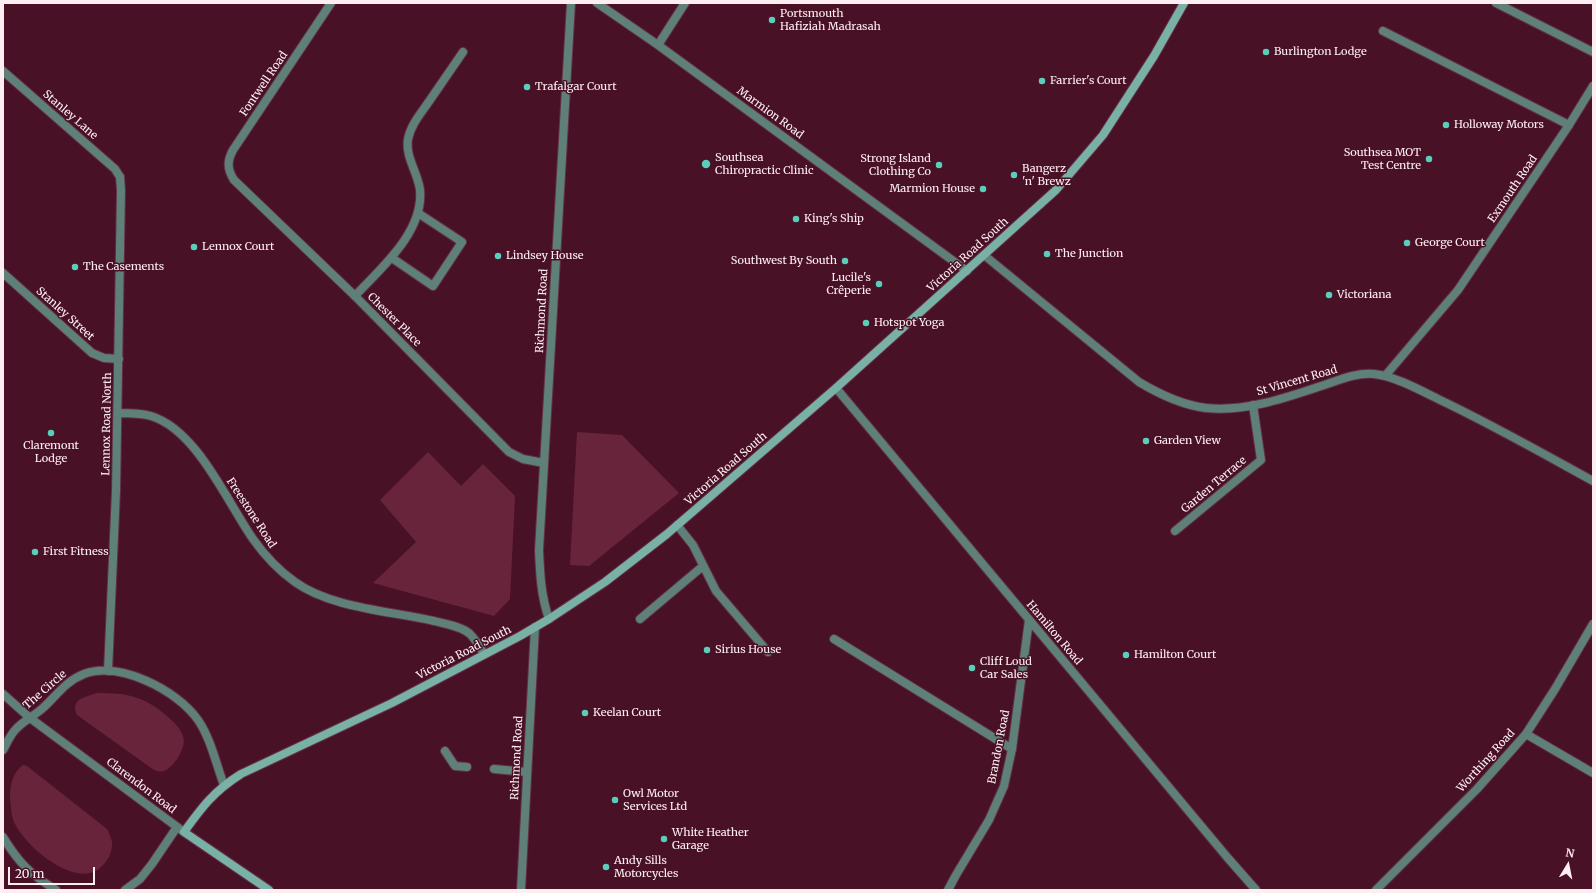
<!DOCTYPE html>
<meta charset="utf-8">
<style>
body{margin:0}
#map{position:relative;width:1596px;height:893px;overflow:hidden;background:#491126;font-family:Merriweather,serif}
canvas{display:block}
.frame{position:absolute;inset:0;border:4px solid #feeef2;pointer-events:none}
.north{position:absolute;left:1548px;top:845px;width:40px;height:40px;-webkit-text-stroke:3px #491126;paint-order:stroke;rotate:10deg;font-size:11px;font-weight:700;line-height:16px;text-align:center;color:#feeef2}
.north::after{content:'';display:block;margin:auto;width:14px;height:18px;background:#feeef2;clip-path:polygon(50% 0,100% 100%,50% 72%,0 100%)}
.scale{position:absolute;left:8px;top:867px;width:87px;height:18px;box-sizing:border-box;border:2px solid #feeef2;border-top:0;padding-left:5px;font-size:12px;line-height:14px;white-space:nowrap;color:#feeef2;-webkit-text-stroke:3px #491126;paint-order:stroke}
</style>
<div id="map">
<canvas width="1596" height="893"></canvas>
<div class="frame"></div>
<div class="north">N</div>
<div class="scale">20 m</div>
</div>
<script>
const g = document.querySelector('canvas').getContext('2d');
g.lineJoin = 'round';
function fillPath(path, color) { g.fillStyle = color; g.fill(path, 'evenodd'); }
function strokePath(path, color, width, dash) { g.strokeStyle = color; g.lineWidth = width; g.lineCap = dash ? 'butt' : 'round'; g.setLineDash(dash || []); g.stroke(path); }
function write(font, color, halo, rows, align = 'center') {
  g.font = font + ' Merriweather,serif'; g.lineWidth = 3; g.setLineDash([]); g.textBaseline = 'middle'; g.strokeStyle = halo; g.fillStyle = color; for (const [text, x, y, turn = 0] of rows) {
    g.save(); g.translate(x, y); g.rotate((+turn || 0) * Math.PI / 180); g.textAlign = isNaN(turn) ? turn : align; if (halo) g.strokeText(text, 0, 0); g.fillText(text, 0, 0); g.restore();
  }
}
const green = new Path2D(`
 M 577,432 L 622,435 L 679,493 L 589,566 L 570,565 Z
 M 428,452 L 461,486 L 483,464 L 515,496 L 510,599 L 494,616 L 373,583 L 416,542 L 380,500 Z
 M 97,693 C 127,693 145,696 168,717 C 174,722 180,728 183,736 C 187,747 175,765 166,770 C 162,773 158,771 154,770 L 77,715 C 70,699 85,697 97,693 Z
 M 23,765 L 27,766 L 107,829 C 113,841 114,845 109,857 C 106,862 103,865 99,869 C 73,888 24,845 14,822 C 11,815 11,806 10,798 C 10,786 12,773 23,765 Z`);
const lane = new Path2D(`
 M 1496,3 L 1593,52
 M 1383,31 L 1569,125
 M 3,71 L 115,169 L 120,177
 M 392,258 L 433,286 L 462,242 L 418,213
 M 355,296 C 381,268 424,232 420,190 C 418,173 405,157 408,139 C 411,124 422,112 430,100 C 441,84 452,68 463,52
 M 677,525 L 693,545 L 716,591 L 768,652
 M 1175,531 L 1261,460 L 1253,405
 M 640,619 L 703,566
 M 834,639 L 1012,749
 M 445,751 L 455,766 L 467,767
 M 494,769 L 527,772`);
const street = new Path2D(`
 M 331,3 L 233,150 C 227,161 227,169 234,180 L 355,296 L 509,452 L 523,459 L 544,463
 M 597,3 L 658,45 L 967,271
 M 658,45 L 685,3
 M 984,255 L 1139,382 C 1159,394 1182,405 1206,408 C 1244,412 1282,399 1318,387 C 1335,382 1355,372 1374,374 C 1394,376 1420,390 1438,399 C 1491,424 1542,453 1593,481
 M 3,273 L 92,353 L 104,358 L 119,359
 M 1385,376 L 1458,290 L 1569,125 L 1593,86
 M 836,388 L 1227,857 L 1256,890
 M 118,413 C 129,413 140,413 151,416 C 197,430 227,502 253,539 C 265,556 278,570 295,582 C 331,608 391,611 434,621 C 445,624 461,626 470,634 C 476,640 480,647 484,654
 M 549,619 C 541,596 540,574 539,550 L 571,3
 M 108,671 L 116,491 L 121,190 L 120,177
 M 3,694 L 30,718 L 184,832
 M 1526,734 L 1593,773
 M 3,750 C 7,743 10,735 16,729 C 24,720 36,715 44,707 C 57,695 66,681 84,674 C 120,661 177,690 198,720 C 211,739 216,764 224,785
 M 3,837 C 19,863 30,874 56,890
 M 125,890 L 140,879 L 152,864 L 177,827
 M 521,890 L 535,627
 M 948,890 L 956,875 L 989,820 L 1004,786 L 1012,749 L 1029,620
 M 1376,890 L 1477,789 L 1526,734 L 1555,689 L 1593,624`);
const secondary = new Path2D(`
 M 269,890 L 184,832 C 202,807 214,791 241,774 L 392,703 L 520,636 L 549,619 L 605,582 L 667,534 L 836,388 L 1056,190 L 1103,135 L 1154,56 L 1184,3`);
const markers = [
 [772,20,4,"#5acebc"],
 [1266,52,4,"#5acebc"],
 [1042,81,4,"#5acebc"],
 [527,87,4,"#5acebc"],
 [1446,125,4,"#5acebc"],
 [1429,159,4,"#5acebc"],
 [706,164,5,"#5acebc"],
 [939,165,4,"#5acebc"],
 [1014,175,4,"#5acebc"],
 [983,189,4,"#5acebc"],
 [796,219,4,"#5acebc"],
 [1407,243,4,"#5acebc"],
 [194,247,4,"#5acebc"],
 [1047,254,4,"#5acebc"],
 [498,256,4,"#5acebc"],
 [845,261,4,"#5acebc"],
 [75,267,4,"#5acebc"],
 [879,284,4,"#5acebc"],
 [1329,295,4,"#5acebc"],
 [866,323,4,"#5acebc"],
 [51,433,4,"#5acebc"],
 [1146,441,4,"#5acebc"],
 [35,552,4,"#5acebc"],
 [707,650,4,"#5acebc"],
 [1126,655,4,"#5acebc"],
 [972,668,4,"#5acebc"],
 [585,713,4,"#5acebc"],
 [615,800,4,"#5acebc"],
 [664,839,4,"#5acebc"],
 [606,867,4,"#5acebc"]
];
const poiNames = [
 ["Portsmouth",780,14],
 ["Hafiziah Madrasah",780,27],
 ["Burlington Lodge",1274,52],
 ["Farrier's Court",1050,81],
 ["Trafalgar Court",535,87],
 ["Holloway Motors",1454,125],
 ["Southsea MOT",1421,153,"right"],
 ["Test Centre",1421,166,"right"],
 ["Southsea",715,158],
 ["Chiropractic Clinic",715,171],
 ["Strong Island",931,159,"right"],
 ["Clothing Co",931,172,"right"],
 ["Bangerz",1022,169],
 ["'n' Brewz",1022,182],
 ["Marmion House",975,189,"right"],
 ["King's Ship",804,219],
 ["George Court",1415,243],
 ["Lennox Court",202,247],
 ["The Junction",1055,254],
 ["Lindsey House",506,256],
 ["Southwest By South",837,261,"right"],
 ["The Casements",83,267],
 ["Lucile's",871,278,"right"],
 ["Crêperie",871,291,"right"],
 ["Victoriana",1337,295],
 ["Hotspot Yoga",874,323],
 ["Garden View",1154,441],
 ["Claremont",51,446,"center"],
 ["Lodge",51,459,"center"],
 ["First Fitness",43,552],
 ["Sirius House",715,650],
 ["Hamilton Court",1134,655],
 ["Cliff Loud",980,662],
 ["Car Sales",980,675],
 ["Keelan Court",593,713],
 ["Owl Motor",623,794],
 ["Services Ltd",623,807],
 ["White Heather",672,833],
 ["Garage",672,846],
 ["Andy Sills",614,861],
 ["Motorcycles",614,874]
];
const streetNames = [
 ["Fontwell Road",264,84,-56],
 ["Marmion Road",770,113,36],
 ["Stanley Lane",70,115,41],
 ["Exmouth Road",1513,189,-56],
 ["Victoria Road South",968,255,-42],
 ["Richmond Road",542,311,-87],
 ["Stanley Street",65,314,42],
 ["Chester Place",394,320,45],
 ["St Vincent Road",1297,381,-16],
 ["Lennox Road North",107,424,-89],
 ["Victoria Road South",726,469,-41],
 ["Garden Terrace",1214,485,-40],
 ["Freestone Road",251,513,57],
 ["Hamilton Road",1054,633,50],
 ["Victoria Road South",464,653,-27],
 ["The Circle",45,690,-41],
 ["Brandon Road",999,747,-79],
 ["Richmond Road",517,758,-87],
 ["Worthing Road",1486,761,-48],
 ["Clarendon Road",141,786,37]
];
fillPath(green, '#68243b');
strokePath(lane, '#623043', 10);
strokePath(street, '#623043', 10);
strokePath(secondary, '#623043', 10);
strokePath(lane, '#5e8079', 8);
strokePath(street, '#5e8079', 8);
strokePath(secondary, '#7ab1a7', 8);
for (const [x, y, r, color] of markers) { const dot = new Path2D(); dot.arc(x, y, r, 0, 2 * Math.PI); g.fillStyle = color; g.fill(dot); strokePath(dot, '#491126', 1.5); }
write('11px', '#feeef2', '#491126', poiNames, 'left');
write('11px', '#feeef2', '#491126', streetNames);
</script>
